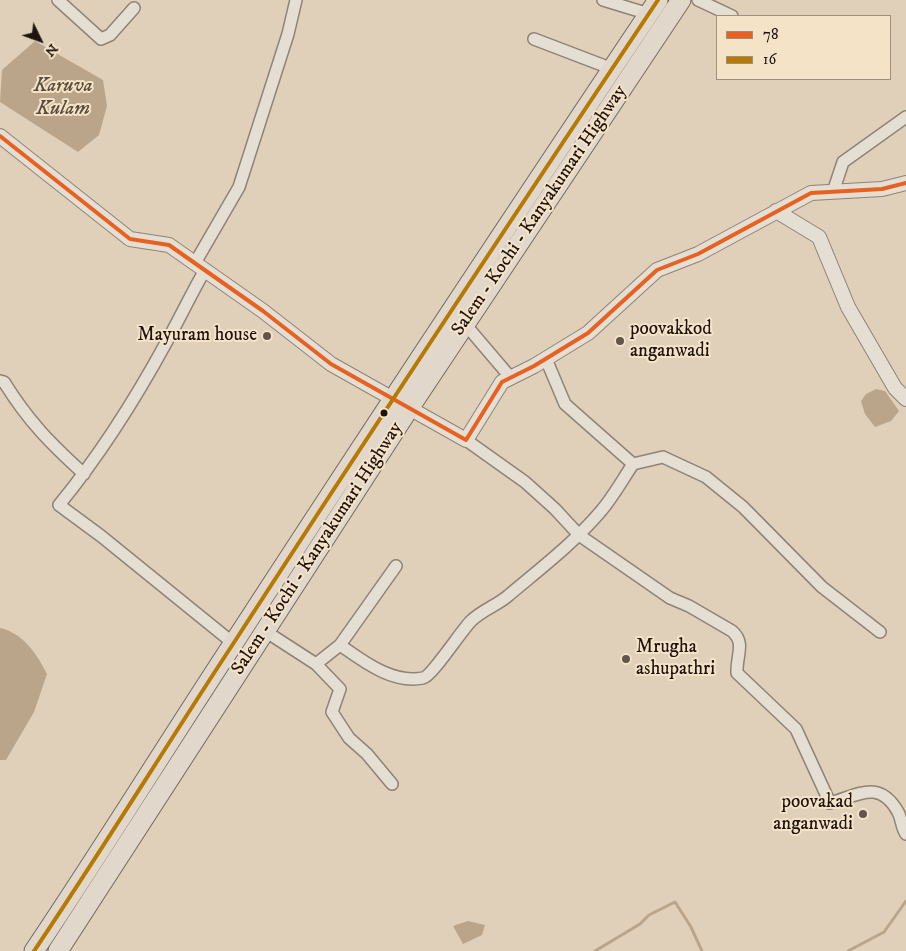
<!DOCTYPE html>
<style>
body{margin:0}
#map{position:relative;width:906px;height:951px;overflow:hidden;background:#e0d0ba;font-family:"IM FELL DW Pica",serif}
canvas{display:block}
.legend{position:absolute;left:716px;top:15px;width:175px;height:65px;box-sizing:border-box;background:#f5e3c8;border:1px solid #9f907e;margin:0;padding:6px 9px;list-style:none;font-size:15px;color:#1f130f}
.legend li{display:flex;align-items:center;gap:10px;height:25px}
.legend b{width:25px;border:1px solid #9f907e}
.north{position:absolute;left:15px;top:15px;width:50px;height:50px;-webkit-text-stroke:4px #f5e3c8;paint-order:stroke;rotate:132deg;font-size:14px;font-weight:700;line-height:20px;text-align:center;color:#1f130f}
.north::after{content:'';display:block;margin:auto;width:18px;height:22px;background:#1f130f;clip-path:polygon(50% 0,100% 100%,50% 72%,0 100%)}
</style>
<div id="map">
<canvas width="906" height="951"></canvas>
<ul class="legend">
<li><b style="height:6px;background:#e76121"></b>78</li>
<li><b style="height:6px;background:#b67a04"></b>16</li>
</ul>
<div class="north">N</div>
</div>
<script>
const g = document.querySelector('canvas').getContext('2d');
g.lineJoin = 'round';
function fillPath(path, color) { g.fillStyle = color; g.fill(path, 'evenodd'); }
function strokePath(path, color, width, dash) { g.strokeStyle = color; g.lineWidth = width; g.lineCap = dash ? 'butt' : 'round'; g.setLineDash(dash || []); g.stroke(path); }
function write(font, color, halo, rows, align = 'center') {
  g.font = font + ' "IM FELL DW Pica",serif'; g.lineWidth = 4; g.setLineDash([]); g.textBaseline = 'middle'; g.strokeStyle = halo; g.fillStyle = color; for (const [text, x, y, turn = 0] of rows) {
    g.save(); g.translate(x, y); g.rotate((+turn || 0) * Math.PI / 180); g.textAlign = isNaN(turn) ? turn : align; if (halo) g.strokeText(text, 0, 0); g.fillText(text, 0, 0); g.restore();
  }
}
const water = new Path2D(`
 M 35,41 L 103,80 L 107,106 L 99,135 L 78,152 L 0,102 L 2,70 Z
 M 876,389 L 885,391 L 899,411 L 891,421 L 875,427 L 865,414 L 861,401 L 866,394 Z
 M 0,628 C 23,633 37,654 47,674 L 34,712 L 6,760 L 0,760 Z
 M 468,921 L 485,925 L 482,935 L 463,944 L 453,926 Z`);
const stream = new Path2D(`
 M 595,951 L 640,924 L 649,915 L 675,902 L 691,927 L 702,951
 M 848,951 L 884,932 L 906,901`);
const minor = new Path2D(`
 M 58,0 L 101,39 L 110,35 L 134,8
 M 603,0 L 649,14
 M 698,0 L 732,16
 M 534,39 L 610,68
 M 833,192 L 843,162 L 906,117
 M 195,263 L 239,187 L 288,34 L 296,0
 M 205,270 C 191,294 180,318 167,341 C 136,398 100,455 59,505 L 101,536 L 233,643
 M 465,324 L 511,378
 M 546,359 L 565,404 L 633,464
 M 0,381 L 4,382 C 28,421 51,444 84,474
 M 466,440 L 525,482 L 555,509 L 579,535 L 670,598 L 689,606 L 732,631 C 746,643 736,656 737,673 L 796,729 L 830,803 C 857,796 879,778 898,812 C 902,819 901,827 906,834
 M 265,631 L 316,664 L 340,645 L 396,566
 M 340,645 C 363,661 392,684 423,678 C 432,676 461,631 471,621 C 482,610 498,605 509,595 C 541,568 574,543 601,511 C 613,497 623,479 633,464 L 663,457 L 706,477 L 743,507 L 822,587 L 880,632
 M 316,664 L 340,689 L 332,712 L 349,738 L 367,754 L 392,784`);
const tertiary = new Path2D(`
 M 0,136 L 130,239 L 169,245 L 263,311 L 331,364 L 466,440 L 502,382 L 534,366 L 588,333 L 657,270 L 698,254 L 811,193 L 882,189 L 906,183
 M 776,211 L 819,237 L 848,307 L 895,388 L 906,399`);
const trunk = new Path2D(`
 M 34,951 C 102,850 166,746 233,644 C 373,428 515,214 658,0
 M 58,951 L 410,407 L 681,0`);
const bus1 = new Path2D(`
 M 0,136 L 130,239 L 169,245 L 263,311 L 331,364 L 466,440 L 502,382 L 534,366 L 588,333 L 657,270 L 698,254 L 811,193 L 882,189 L 906,183`);
const bus2 = new Path2D(`
 M 34,951 C 102,850 166,746 233,644 C 373,428 515,214 658,0`);
const markers = [
 [267,336,5,"#63554b"],
 [620,341,5,"#63554b"],
 [384,413,4.5,"#1f130f"],
 [626,659,5,"#63554b"],
 [863,814,5,"#63554b"]
];
const streetNames = [
 ["Salem - Kochi - Kanyakumari Highway",540,211,-56],
 ["Salem - Kochi - Kanyakumari Highway",318,549,-57]
];
const poiNames = [
 ["poovakkod",630,330],
 ["anganwadi",630,352],
 ["Mayuram house",257,336,"right"],
 ["Mrugha",636,648],
 ["ashupathri",636,670],
 ["poovakad",853,803,"right"],
 ["anganwadi",853,825,"right"]
];
const waterNames = [
 ["Karuva",63,87],
 ["Kulam",63,110]
];
fillPath(water, '#baa58a');
strokePath(stream, '#baa58a', 3);
strokePath(minor, '#8e8376', 14);
strokePath(tertiary, '#8e8376', 16);
strokePath(trunk, '#736a5f', 21);
strokePath(minor, '#e5ded3', 11);
strokePath(tertiary, '#e5ded3', 14);
strokePath(trunk, '#e1d8cb', 19);
strokePath(bus1, '#e76121', 4);
strokePath(bus2, '#b67a04', 4);
for (const [x, y, r, color] of markers) { const dot = new Path2D(); dot.arc(x, y, r, 0, 2 * Math.PI); g.fillStyle = color; g.fill(dot); strokePath(dot, '#f5e3c8', 2); }
write('19px', '#1f130f', '#f5e3c8', streetNames);
write('19px', '#1f130f', '#f5e3c8', poiNames, 'left');
write('italic 20px', '#5d4c3d', '#f5e3c8', waterNames);
</script>
